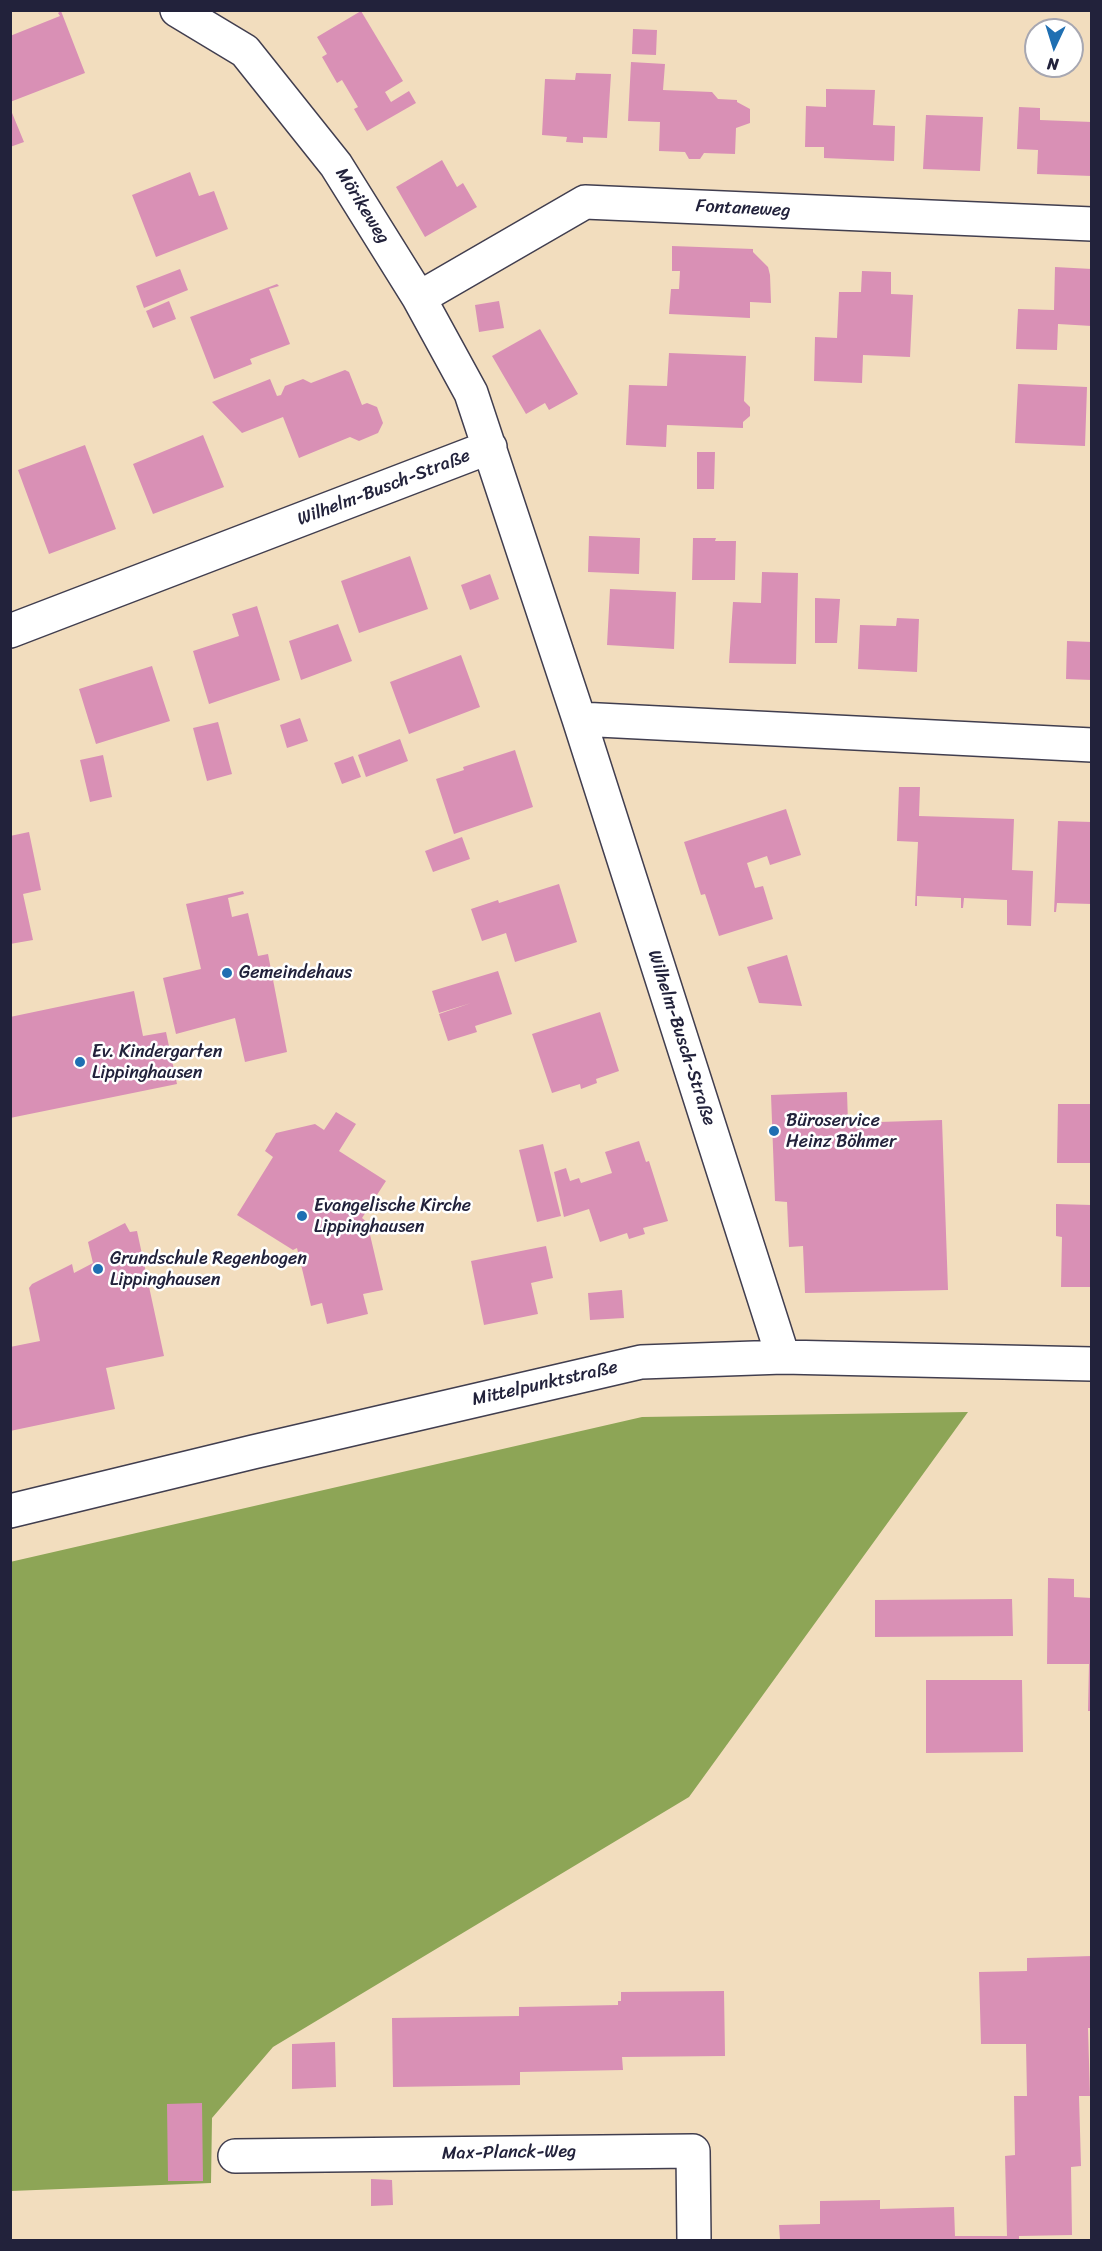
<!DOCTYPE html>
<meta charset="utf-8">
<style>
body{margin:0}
#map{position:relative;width:1102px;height:2251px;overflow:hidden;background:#f2ddbe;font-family:Sriracha,sans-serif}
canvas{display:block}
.frame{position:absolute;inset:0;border:12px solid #22223b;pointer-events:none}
.north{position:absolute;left:1024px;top:18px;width:60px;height:60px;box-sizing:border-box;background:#fff;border:2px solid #a7a7b1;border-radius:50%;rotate:184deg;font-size:16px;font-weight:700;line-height:24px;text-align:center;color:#22223b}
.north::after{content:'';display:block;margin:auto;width:21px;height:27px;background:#1f6fb2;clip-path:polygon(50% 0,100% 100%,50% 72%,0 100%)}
</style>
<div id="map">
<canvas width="1102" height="2251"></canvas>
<div class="frame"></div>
<div class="north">N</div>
</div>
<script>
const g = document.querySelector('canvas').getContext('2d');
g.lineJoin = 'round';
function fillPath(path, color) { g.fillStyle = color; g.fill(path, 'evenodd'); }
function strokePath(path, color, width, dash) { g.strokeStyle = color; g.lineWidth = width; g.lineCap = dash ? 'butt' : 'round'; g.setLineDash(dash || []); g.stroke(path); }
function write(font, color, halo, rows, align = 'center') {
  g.font = font + ' Sriracha,sans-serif'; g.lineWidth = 5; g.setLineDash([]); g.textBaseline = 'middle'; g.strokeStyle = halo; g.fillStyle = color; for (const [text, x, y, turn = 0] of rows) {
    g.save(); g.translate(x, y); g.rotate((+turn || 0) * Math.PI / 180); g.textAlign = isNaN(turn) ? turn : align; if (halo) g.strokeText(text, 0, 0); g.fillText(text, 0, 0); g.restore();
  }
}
const forest = new Path2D(`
 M 968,1412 L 689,1797 L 273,2047 L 212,2118 L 211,2183 L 11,2191 L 10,1562 L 642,1417 Z`);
const building = new Path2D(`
 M 61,11 L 85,73 L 10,102 L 10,36 L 60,16 L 58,13 Z
 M 361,11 L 403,81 L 385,92 L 391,102 L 409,91 L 416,103 L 367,131 L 354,109 L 358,107 L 342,80 L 337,83 L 322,57 L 327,54 L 317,37 Z
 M 633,29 L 657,30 L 656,55 L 632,54 Z
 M 631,62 L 665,64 L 663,90 L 712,92 L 718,99 L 737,100 L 737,102 L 750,109 L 750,123 L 736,128 L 735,154 L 704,153 L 700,159 L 689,159 L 685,152 L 659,151 L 660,122 L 628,121 Z
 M 576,73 L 611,74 L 607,138 L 583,137 L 583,143 L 566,142 L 567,137 L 542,135 L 545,79 L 575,80 Z
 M 826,89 L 875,90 L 873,125 L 895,126 L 894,161 L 824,158 L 824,147 L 805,147 L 806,106 L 826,107 Z
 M 1019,107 L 1040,108 L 1040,120 L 1092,122 L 1092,176 L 1037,174 L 1038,150 L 1017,149 Z
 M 10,108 L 24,142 L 10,147 Z
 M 926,115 L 983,117 L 980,171 L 923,169 Z
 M 442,160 L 457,187 L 463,183 L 477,207 L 425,237 L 396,187 Z
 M 190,172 L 199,196 L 214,191 L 228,229 L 156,257 L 132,195 Z
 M 672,246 L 753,249 L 753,252 L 768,267 L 770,275 L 771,303 L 750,302 L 750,318 L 669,314 L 671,289 L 679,289 L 680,271 L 672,271 Z
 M 1055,267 L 1092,269 L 1092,326 L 1058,324 L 1057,350 L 1016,349 L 1018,309 L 1054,310 Z
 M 180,269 L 188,290 L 144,308 L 136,286 Z
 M 862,271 L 891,272 L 891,294 L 913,295 L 910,357 L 863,355 L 862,383 L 814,381 L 815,337 L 837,338 L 839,292 L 861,292 Z
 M 277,284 L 279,286 L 269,289 L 290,344 L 250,359 L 252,364 L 214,379 L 190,317 Z
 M 169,301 L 176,319 L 153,328 L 146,311 Z
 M 499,301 L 504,328 L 479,332 L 475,305 Z
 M 540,329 L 578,394 L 549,410 L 545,403 L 526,414 L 492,356 Z
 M 669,353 L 746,356 L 744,401 L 750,407 L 750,416 L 743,422 L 743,428 L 667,425 L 666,447 L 626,445 L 629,385 L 667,386 Z
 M 345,370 L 349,372 L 362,405 L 367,403 L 377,407 L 383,423 L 378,433 L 359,441 L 350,437 L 299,458 L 283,417 L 242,433 L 212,402 L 270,379 L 277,396 L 281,395 L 285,386 L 303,379 L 311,383 Z
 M 1018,384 L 1087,387 L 1085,446 L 1015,443 Z
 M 203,435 L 224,487 L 153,514 L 133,464 Z
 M 85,445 L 116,529 L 49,554 L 18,470 Z
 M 697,452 L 715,452 L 714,489 L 697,489 Z
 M 589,536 L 640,538 L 639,574 L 588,572 Z
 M 693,538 L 716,538 L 715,541 L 736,541 L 735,580 L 692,580 Z
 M 410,556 L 428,609 L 359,633 L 341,581 Z
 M 762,572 L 798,573 L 796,664 L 729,663 L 733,602 L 761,603 Z
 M 490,574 L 499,599 L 470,610 L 461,585 Z
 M 610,589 L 676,592 L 674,649 L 607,645 Z
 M 815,598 L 840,599 L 837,643 L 815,643 Z
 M 257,606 L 280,680 L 209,704 L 193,651 L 239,636 L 232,614 Z
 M 897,618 L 919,619 L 917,672 L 858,669 L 860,625 L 896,626 Z
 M 338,624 L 352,661 L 301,680 L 289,641 Z
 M 1067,641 L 1092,642 L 1092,680 L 1066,679 Z
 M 461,655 L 480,707 L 409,734 L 390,682 Z
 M 152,666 L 170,721 L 96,744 L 79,689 Z
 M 300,718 L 308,741 L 287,748 L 280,725 Z
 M 218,722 L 232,774 L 207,781 L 193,728 Z
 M 400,739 L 408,761 L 366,777 L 358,755 Z
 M 515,750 L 533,807 L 454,834 L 436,779 L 464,770 L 463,767 Z
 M 103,755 L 112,797 L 90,802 L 80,760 Z
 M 353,756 L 361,777 L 342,784 L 334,763 Z
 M 899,787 L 920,787 L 919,816 L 1014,819 L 1012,870 L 1033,871 L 1031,926 L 1007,925 L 1007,900 L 964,898 L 963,908 L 961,908 L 961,898 L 917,896 L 917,906 L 915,906 L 918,842 L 897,841 Z
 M 786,809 L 801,855 L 770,865 L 767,856 L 747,863 L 755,888 L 763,886 L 773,919 L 719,936 L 705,894 L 701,895 L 684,842 Z
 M 1058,821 L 1092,822 L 1092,904 L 1057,903 L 1056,912 L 1054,912 Z
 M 29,832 L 41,890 L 23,894 L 33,940 L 10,944 L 10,836 Z
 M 462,837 L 470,859 L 433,872 L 425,851 Z
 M 559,884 L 577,942 L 515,962 L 506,933 L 482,941 L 471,909 L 498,900 L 499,903 Z
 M 243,891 L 244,894 L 228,898 L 232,917 L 248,913 L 258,956 L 268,954 L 287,1052 L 245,1062 L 235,1018 L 176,1034 L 163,978 L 201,969 L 186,904 Z
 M 787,955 L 802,1006 L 759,1003 L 747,967 Z
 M 498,971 L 512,1014 L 475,1026 L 477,1032 L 448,1041 L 439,1014 L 471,1003 L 439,1013 L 432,991 Z
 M 134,991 L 143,1036 L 166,1032 L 177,1084 L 10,1118 L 10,1017 Z
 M 600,1012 L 619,1071 L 596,1079 L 597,1083 L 581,1089 L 580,1084 L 552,1093 L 532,1034 Z
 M 847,1092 L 848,1123 L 942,1120 L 948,1290 L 805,1293 L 803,1246 L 789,1247 L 787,1202 L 775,1201 L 771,1095 Z
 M 1058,1104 L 1092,1104 L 1092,1163 L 1057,1163 Z
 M 336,1112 L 356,1124 L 339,1151 L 386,1181 L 362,1218 L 367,1222 L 383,1290 L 363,1294 L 368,1314 L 327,1324 L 322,1303 L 311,1306 L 297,1248 L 293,1250 L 237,1215 L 273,1157 L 265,1151 L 276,1133 L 315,1124 L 324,1130 Z
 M 639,1141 L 646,1162 L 649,1161 L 668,1221 L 643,1228 L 645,1234 L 629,1239 L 627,1233 L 600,1242 L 589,1209 L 564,1217 L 554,1172 L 566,1168 L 570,1181 L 579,1178 L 581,1183 L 612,1173 L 605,1152 Z
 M 543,1144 L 561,1216 L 537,1222 L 519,1150 Z
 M 1056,1204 L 1092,1205 L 1092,1287 L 1061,1287 L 1062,1237 L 1056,1236 Z
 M 125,1223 L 130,1232 L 137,1231 L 164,1356 L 106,1368 L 115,1409 L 10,1431 L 10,1347 L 40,1341 L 29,1288 L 32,1284 L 72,1264 L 74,1273 L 93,1263 L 88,1242 Z
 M 546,1246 L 553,1278 L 531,1283 L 538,1314 L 484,1325 L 471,1261 Z
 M 622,1290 L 624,1318 L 590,1320 L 588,1293 Z
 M 1048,1578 L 1074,1579 L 1074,1597 L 1092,1598 L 1092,1711 L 1088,1711 L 1089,1664 L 1047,1664 Z
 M 1012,1599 L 1013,1636 L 875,1637 L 875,1600 Z
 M 926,1680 L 1022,1680 L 1023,1752 L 926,1753 Z
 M 1092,1956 L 1092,2028 L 1088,2028 L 1090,2096 L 1079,2096 L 1081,2166 L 1071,2167 L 1072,2235 L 1019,2236 L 1019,2240 L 780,2240 L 779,2225 L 820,2224 L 820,2201 L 880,2200 L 880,2209 L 954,2207 L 955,2236 L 1007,2236 L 1005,2156 L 1015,2155 L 1014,2096 L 1027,2096 L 1026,2044 L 981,2044 L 979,1972 L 1027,1971 L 1027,1958 Z
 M 724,1991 L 725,2056 L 622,2057 L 623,2070 L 520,2072 L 520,2085 L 393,2087 L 392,2018 L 519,2016 L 519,2007 L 618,2005 L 618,2001 L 621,2001 L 621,1992 Z
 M 335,2042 L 336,2087 L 292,2089 L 292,2044 Z
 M 202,2103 L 203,2181 L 168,2181 L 167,2104 Z
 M 371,2179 L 392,2180 L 393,2205 L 371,2206 Z`);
const street = new Path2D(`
 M 177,10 L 245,51 L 336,165 L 419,298 L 471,393 L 579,719 L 783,1357
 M 419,298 L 585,202 L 1092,224
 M 10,631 L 490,447
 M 579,719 L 1092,745
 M 10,1511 L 253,1452 L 641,1362 L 783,1357 L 1092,1364
 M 235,2156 L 693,2151 L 694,2240`);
const markers = [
 [227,973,6,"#1f6fb2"],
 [80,1062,6,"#1f6fb2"],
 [774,1131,6,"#1f6fb2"],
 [302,1216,6,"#1f6fb2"],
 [98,1269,6,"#1f6fb2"]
];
const streetNames = [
 ["Mörikeweg",362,206,58],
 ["Fontaneweg",743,209,3],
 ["Wilhelm-Busch-Straße",384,488,-21],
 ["Wilhelm-Busch-Straße",681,1038,72],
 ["Mittelpunktstraße",545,1384,-13],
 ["Max-Planck-Weg",509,2153,-1]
];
const poiNames = [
 ["Gemeindehaus",239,973],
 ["Ev. Kindergarten",92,1052],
 ["Lippinghausen",92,1073],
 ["Büroservice",786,1121],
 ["Heinz Böhmer",786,1142],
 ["Evangelische Kirche",314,1206],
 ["Lippinghausen",314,1227],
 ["Grundschule Regenbogen",110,1259],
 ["Lippinghausen",110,1280]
];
fillPath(forest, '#8da556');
fillPath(building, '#d990b5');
strokePath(street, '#413e4f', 36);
strokePath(street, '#fff', 33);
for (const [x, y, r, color] of markers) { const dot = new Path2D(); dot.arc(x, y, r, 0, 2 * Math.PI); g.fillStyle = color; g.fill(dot); strokePath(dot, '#fff', 2); }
write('18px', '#22223b', '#fff', streetNames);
write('18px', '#22223b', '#fff', poiNames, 'left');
</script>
